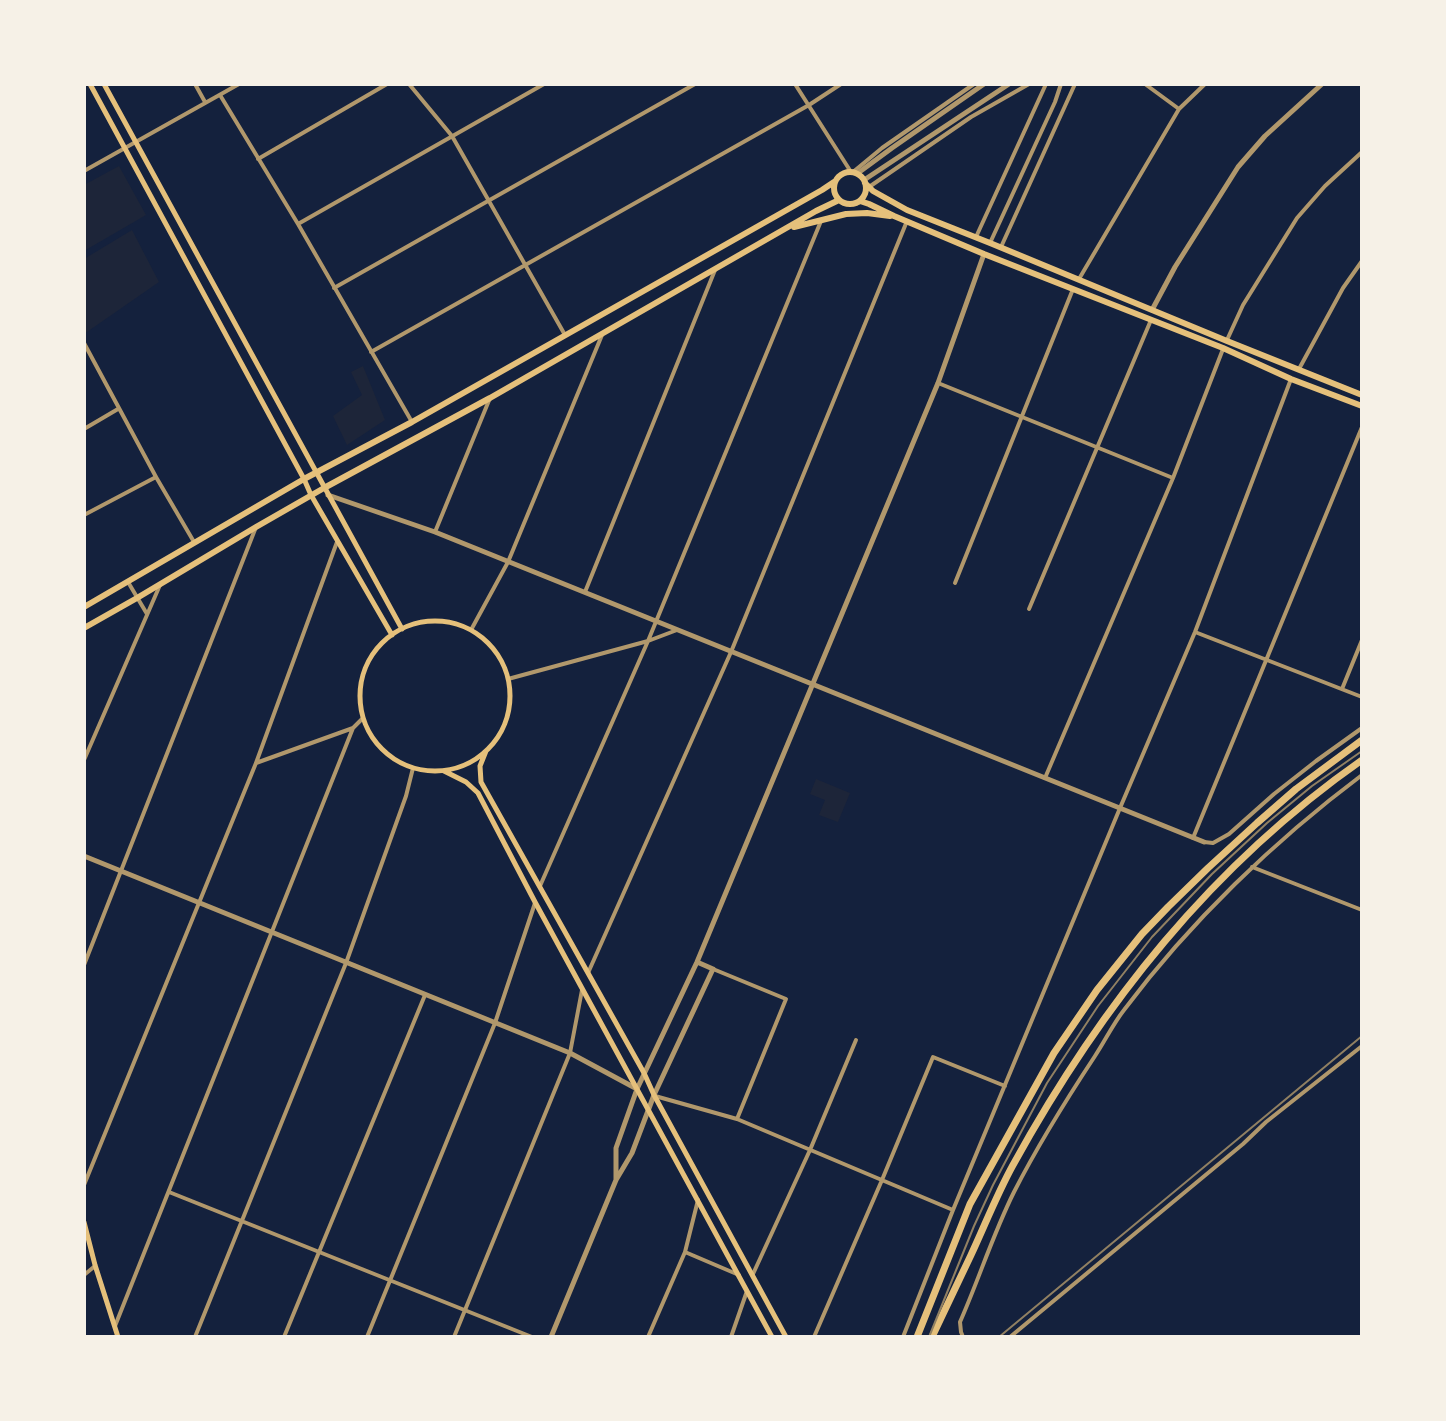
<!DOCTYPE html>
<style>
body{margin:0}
#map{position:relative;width:1446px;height:1421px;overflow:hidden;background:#14213d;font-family:"Noto Sans",sans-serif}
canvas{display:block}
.frame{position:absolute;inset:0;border:86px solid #f6f1e7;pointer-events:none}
</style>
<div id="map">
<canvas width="1446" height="1421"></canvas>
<div class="frame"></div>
</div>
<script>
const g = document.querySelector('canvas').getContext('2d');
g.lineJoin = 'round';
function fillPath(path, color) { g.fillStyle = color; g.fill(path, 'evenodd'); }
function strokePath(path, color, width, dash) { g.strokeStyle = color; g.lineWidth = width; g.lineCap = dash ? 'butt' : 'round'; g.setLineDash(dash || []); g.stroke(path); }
const green = new Path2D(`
 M 119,166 L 146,215 L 84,251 L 84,185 Z
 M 132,230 L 159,282 L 84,334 L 84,259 Z
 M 363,366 L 385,420 L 347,445 L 333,416 L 362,395 L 351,372 Z
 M 816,779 L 850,793 L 838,822 L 819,815 L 825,800 L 810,794 Z`);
const minor = new Path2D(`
 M 195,84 L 205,102
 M 409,84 L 452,136 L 565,335
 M 795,84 L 851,172
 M 1145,84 L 1179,109
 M 220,95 L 298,224 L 412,422
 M 258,159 L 387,84
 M 84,171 L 239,84
 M 853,172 L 882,148 L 974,84
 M 869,187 L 971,117 L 1029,84
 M 298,224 L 544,84
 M 976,237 L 1046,84
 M 990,243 L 1055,102 L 1061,84
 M 1001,247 L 1075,84
 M 1079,279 L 1179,109 L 1205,84
 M 334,288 L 695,84
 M 1227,340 L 1243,305 L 1297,218 L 1325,186 L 1362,152
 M 84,343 L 156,477 L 194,542
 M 371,352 L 809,105 L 841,84
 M 1299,369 L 1343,288 L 1362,261
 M 938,383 L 1173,478
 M 84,429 L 118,409
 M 84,515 L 156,477
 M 435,532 L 490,398
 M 128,582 L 147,614
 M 955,583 L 1073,289
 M 585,592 L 715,270
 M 1029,609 L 1151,320
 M 471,630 L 508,562 L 602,335
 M 1195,632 L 1362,697
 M 508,679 L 648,641 L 677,630
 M 1342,689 L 1362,640
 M 84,760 L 160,585
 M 256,763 L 353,728 L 362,719
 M 1045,778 L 1173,478 L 1223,349
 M 1193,838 L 1362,427
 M 1204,842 L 1213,843 L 1229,834 L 1274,794 L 1316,761 L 1362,728
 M 1252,867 L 1362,910
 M 540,886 L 648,641 L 821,221
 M 84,965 L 256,527
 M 713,969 L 786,999 L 737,1119
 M 588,973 L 731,652 L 907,221
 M 655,1096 L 737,1119 L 953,1210
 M 84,1185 L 256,763 L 337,542
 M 169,1192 L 532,1337
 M 685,1252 L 739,1275
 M 753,1274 L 810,1150 L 856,1040
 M 84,1275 L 95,1266
 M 115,1326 L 353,728
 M 195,1337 L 346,963 L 406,796 L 413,768
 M 284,1337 L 425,995
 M 367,1337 L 495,1023 L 535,903
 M 454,1337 L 570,1053 L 582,990
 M 648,1337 L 685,1252 L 698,1200
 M 731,1337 L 747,1291
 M 814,1337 L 882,1180 L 933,1057 L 1005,1086
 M 903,1337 L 953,1210 L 1120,808 L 1195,632 L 1291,379
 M 963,1337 L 961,1332 L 960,1322 C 979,1279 993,1234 1014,1192 C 1038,1145 1066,1100 1095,1056 C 1105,1041 1113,1024 1124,1010 C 1190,922 1274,841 1362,775
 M 1010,1337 L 1243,1144 L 1266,1122 L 1362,1046`);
const tertiary = new Path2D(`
 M 858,173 L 892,148 L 984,84
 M 864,180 L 1009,84
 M 1152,310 L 1175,267 L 1238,167 L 1265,136 L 1322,84
 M 328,495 L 435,532 L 1204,842
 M 84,856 L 570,1053 L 637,1089
 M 616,1180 L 616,1148 L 637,1089 L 697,962 L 938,383 L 984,254
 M 551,1337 L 616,1180 L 632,1153 L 654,1095 L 713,969 L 697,962`);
const secondary = new Path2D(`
 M 90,84 L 304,479 L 311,495 L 392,635
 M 104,84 L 402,629
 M360 696a75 75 0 1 1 150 0a75 75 0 1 1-150 0Z
 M 486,751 L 480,766 L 481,782 L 644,1073 L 654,1095 L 786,1337
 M 444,771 L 466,782 L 478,793 L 535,902 L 772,1337
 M 84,1222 L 95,1265 L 118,1337`);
const primary = new Path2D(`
 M834 188a16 16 0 1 1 32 0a16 16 0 1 1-32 0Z
 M 865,183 L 873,191 L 907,210 L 990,243 L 1227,341 L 1362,395
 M 858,202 L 860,201 L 869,204 L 894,216 L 984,254 L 1223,348 L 1291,379 L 1362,406
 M 794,227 L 846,214 L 867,213 L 890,216
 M 84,607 L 304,479 L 412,422 L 822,190 L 834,182
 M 84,628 L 137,598 L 256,527 L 324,488 L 490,398 L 816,211 L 839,200`);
const trunk = new Path2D(`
 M 917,1337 L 970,1204 L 1054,1053 L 1097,990 L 1142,934 L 1168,907 L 1208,868 L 1257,823 L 1296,789 L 1362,740
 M 932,1337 C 945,1310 958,1282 971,1255 C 985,1225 997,1194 1013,1165 C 1101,1005 1212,865 1362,760`);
const rail = new Path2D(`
 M 929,1337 L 974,1226 L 993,1185 L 1047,1083 L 1098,1006 L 1152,937 L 1212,874 L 1267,823 L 1312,786 L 1362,751
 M 999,1337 L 1362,1036`);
fillPath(green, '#1d2539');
strokePath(minor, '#b1986c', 4);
strokePath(tertiary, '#b1986c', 5);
strokePath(secondary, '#e5c07b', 5);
strokePath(primary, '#e5c07b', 6);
strokePath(trunk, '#e5c07b', 7);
strokePath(rail, '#918062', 2);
</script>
